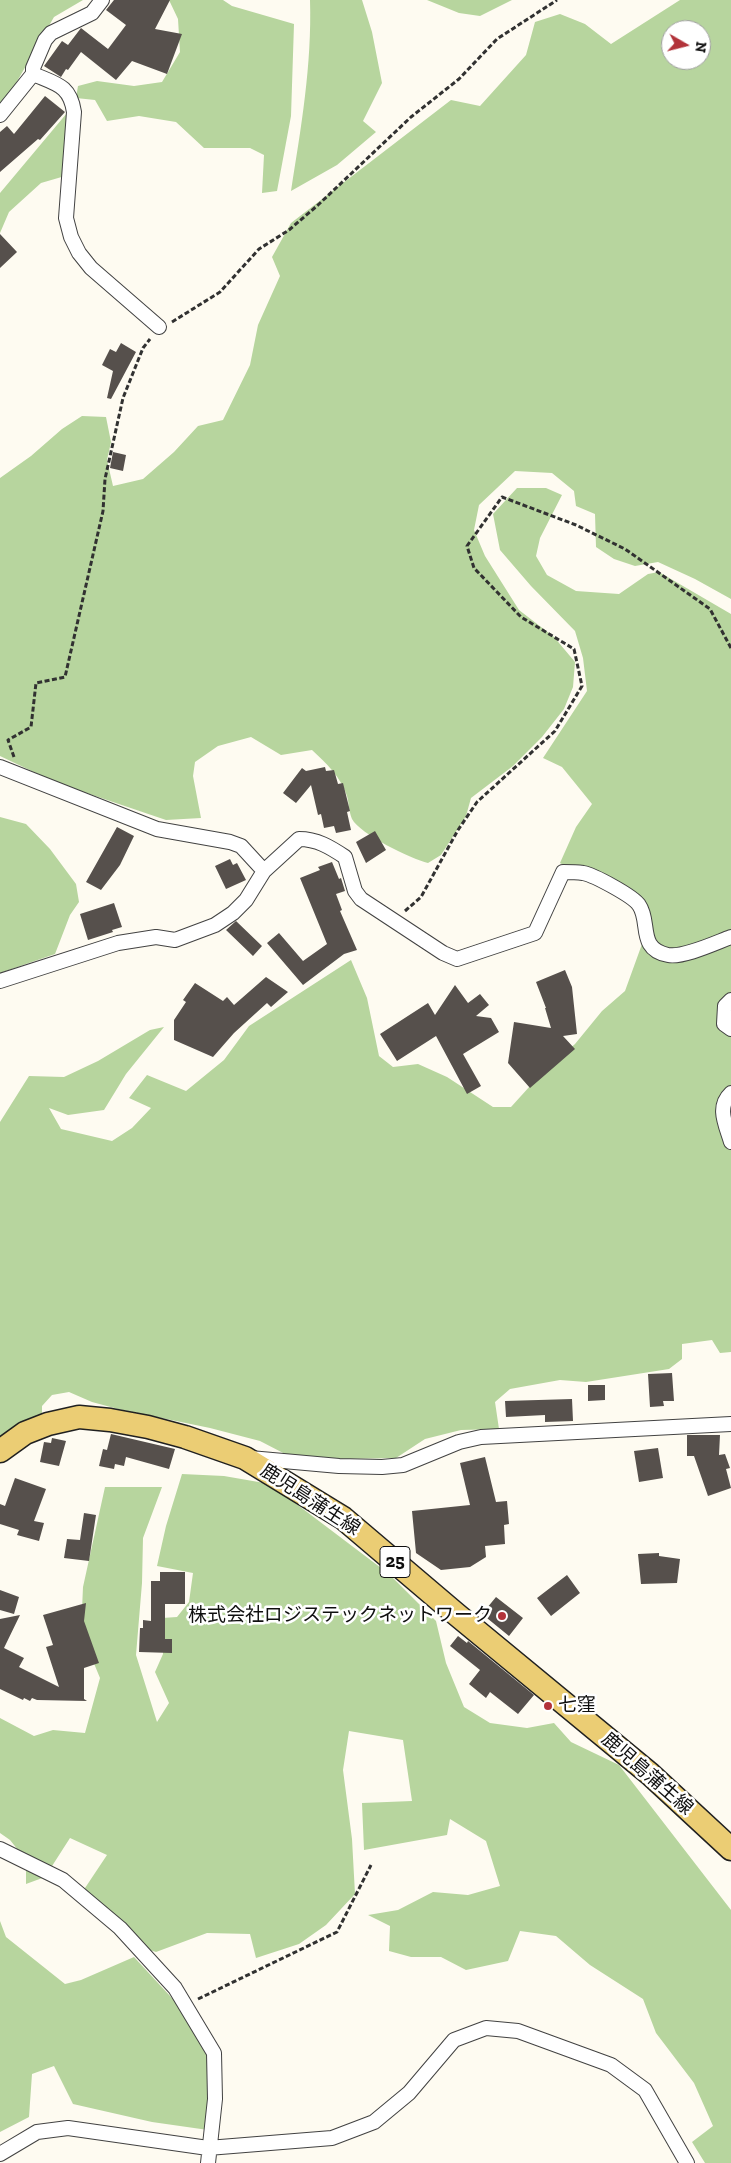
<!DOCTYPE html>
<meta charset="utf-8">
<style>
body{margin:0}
#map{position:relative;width:731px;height:2163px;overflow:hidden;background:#fefbf1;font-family:"Zilla Slab",serif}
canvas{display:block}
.north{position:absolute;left:661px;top:20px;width:50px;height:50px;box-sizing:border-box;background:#fff;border:1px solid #9f9f9f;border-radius:50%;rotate:98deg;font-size:14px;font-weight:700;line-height:20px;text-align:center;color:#0f0f0f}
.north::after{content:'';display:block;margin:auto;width:18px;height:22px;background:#b2333a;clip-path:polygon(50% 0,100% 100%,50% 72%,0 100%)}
</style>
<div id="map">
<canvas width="731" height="2163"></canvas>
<div class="north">N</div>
</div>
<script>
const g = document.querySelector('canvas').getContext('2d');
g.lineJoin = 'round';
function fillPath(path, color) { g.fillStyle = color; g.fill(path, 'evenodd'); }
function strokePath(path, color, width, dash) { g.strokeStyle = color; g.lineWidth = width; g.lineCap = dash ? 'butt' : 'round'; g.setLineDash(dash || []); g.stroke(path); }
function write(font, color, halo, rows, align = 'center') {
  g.font = font + ' "Zilla Slab","Noto Sans JP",serif'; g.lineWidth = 5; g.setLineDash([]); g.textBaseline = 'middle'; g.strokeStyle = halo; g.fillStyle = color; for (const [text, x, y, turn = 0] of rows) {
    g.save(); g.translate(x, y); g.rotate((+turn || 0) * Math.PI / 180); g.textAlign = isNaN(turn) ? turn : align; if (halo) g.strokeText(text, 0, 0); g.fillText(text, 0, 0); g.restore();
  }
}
const forest = new Path2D(`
 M 0,0 L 83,0 L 54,17 L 0,111 Z
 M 169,0 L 223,0 L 232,6 L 294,24 L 291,116 L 277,191 L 262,193 L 264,155 L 250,148 L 204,148 L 176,122 L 139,116 L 107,121 L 95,100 L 76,98 L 78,86 L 97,81 L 134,86 L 162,82 L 180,52 L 178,19 Z
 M 310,0 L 362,0 L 372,32 L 382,83 L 363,121 L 376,132 L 337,165 L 291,191 C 301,128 312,65 310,0 Z
 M 427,0 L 512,0 L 480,16 L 459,13 Z
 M 680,0 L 731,0 L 731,599 L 695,579 L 658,562 L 635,566 L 614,559 L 596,547 L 595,514 L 576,506 L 574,491 L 552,473 L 515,471 L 479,505 L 474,530 L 485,556 L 519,610 L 554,637 L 575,662 L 573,687 L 564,709 L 542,737 L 513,766 L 471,798 L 466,816 L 441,855 L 428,863 C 411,859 360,834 352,819 C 349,812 349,803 347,796 C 341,777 326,763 312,750 L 281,755 L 251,737 L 218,746 L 195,762 L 193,776 L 201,818 L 166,820 L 57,783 L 0,756 L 0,478 L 31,456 L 62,429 L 82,416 L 106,417 L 111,442 L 107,460 L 113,486 L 143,479 L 174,452 L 198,426 L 223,420 L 250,365 L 258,325 L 280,276 L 272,257 L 291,223 L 451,100 L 480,106 L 526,55 L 535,22 L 560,14 L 585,24 L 611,44 ZM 671,30 L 701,30 L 701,60 L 671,60 Z
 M 67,113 L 65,176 L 41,183 L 9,212 L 0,233 L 0,193 Z
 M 517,488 L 546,488 L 562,495 L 540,538 L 536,556 L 547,575 L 576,591 L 619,594 L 648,574 L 659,572 L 731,614 L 731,1352 L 720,1353 L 712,1340 L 682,1344 L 682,1359 L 669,1369 L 586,1382 L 560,1380 L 510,1389 L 495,1402 L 499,1429 L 461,1430 L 425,1439 L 396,1458 L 337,1459 L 289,1456 L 260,1441 L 210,1428 L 118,1409 L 92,1402 L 69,1392 L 52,1395 L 42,1406 L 42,1417 L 0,1437 L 0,1122 L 29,1076 L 64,1077 L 98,1061 L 150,1030 L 164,1027 L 126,1074 L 104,1110 L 68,1115 L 49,1108 L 61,1129 L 112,1141 L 132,1128 L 151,1108 L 129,1098 L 147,1075 L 186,1091 L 224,1060 L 249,1026 L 351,960 L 367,998 L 379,1056 L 393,1067 L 418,1064 L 447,1077 L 493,1107 L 511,1107 L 540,1075 L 575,1044 L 602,1011 L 625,991 L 650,922 L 617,894 L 560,863 L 576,827 L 592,804 L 562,767 L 543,758 L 587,691 L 583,658 L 575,631 L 531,586 L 500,550 L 493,514 Z
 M 0,817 L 26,824 L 50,849 L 76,884 L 79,902 L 70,915 L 55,954 L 0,973 Z
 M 182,1474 L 224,1476 L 270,1484 L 389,1574 L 436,1621 L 446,1663 L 464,1707 L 490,1723 L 527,1728 L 554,1723 L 571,1742 L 619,1765 L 731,1910 L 731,2163 L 705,2163 L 692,2142 L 713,2126 L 694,2083 L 656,2033 L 643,1999 L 590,1965 L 556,1936 L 520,1931 L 508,1961 L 466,1970 L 441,1957 L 411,1957 L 389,1951 L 390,1926 L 368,1915 L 398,1910 L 433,1892 L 468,1895 L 500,1886 L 486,1841 L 450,1819 L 447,1835 L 364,1850 L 362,1803 L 412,1801 L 403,1740 L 349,1731 L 343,1770 L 352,1839 L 355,1894 L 326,1925 L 299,1944 L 256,1958 L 250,1934 L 207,1933 L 156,1952 L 122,1941 L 79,1897 L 107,1855 L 70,1838 L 45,1877 L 26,1884 L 26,1860 L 10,1840 L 0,1833 L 0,1718 L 34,1736 L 53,1730 L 85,1733 L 100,1678 L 81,1632 L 83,1587 L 105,1487 L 162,1487 L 143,1538 L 142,1583 L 136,1655 L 157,1722 L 169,1703 L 155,1672 L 163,1654 L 162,1618 L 177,1617 L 189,1602 L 193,1573 L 157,1566 L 166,1526 Z
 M 0,1921 L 6,1937 L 65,1984 L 81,1980 L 134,1957 L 183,2010 L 206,2051 L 221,2084 L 215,2131 L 152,2122 L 73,2104 L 54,2066 L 32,2074 L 29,2117 L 0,2132 Z`);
const building = new Path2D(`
 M 114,0 L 170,0 L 155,29 L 182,34 L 167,74 L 132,61 L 116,80 L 81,52 L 68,70 L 66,69 L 61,77 L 44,66 L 62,41 L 68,45 L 81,28 L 108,49 L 126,25 L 106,10 Z
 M 45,96 L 65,112 L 40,140 L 38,139 L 0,172 L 0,132 L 7,126 L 14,134 Z
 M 0,234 L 17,252 L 0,268 Z
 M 121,343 L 136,352 L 111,399 L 107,398 L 113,371 L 102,365 L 110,349 L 116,352 Z
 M 113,452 L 126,455 L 123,471 L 110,468 Z
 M 325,767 L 326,771 L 334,770 L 338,784 L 343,783 L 350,811 L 347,812 L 351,830 L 336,833 L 334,826 L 324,828 L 321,814 L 318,815 L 311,785 L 296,803 L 283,793 L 302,768 L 306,771 Z
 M 117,827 L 134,836 L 120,865 L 101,890 L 86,882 Z
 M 375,831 L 386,850 L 366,863 L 356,842 Z
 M 230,859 L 233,865 L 237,863 L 246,880 L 226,889 L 215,866 Z
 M 332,862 L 339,879 L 341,878 L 345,891 L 336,894 L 342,910 L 340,911 L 357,950 L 344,954 L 303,985 L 267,943 L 279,933 L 303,961 L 327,944 L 300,878 L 320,870 L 318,867 Z
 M 114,903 L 122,927 L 112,930 L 113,932 L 88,940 L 80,914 Z
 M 236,921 L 262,946 L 253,956 L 226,930 Z
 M 565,970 L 572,987 L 577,1034 L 563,1036 L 575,1049 L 530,1088 L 508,1063 L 514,1022 L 551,1028 L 545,1008 L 546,1008 L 536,982 Z
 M 266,977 L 288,992 L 271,1007 L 267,1003 L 234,1033 L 213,1057 L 174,1040 L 174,1020 L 186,1002 L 183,1000 L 195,983 L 223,1001 L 227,997 L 234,1005 Z
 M 455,985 L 468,1003 L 480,994 L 489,1005 L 476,1016 L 491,1018 L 499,1032 L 463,1054 L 481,1086 L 467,1094 L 436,1036 L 397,1061 L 380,1034 L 428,1003 L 435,1015 Z
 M 672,1373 L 674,1401 L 663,1401 L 664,1406 L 650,1407 L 648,1374 Z
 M 588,1385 L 605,1385 L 605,1400 L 588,1401 Z
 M 572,1399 L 573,1421 L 545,1422 L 545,1415 L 506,1417 L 505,1401 Z
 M 111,1434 L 175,1449 L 169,1469 L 126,1457 L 124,1466 L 115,1464 L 114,1469 L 99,1466 L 103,1449 L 107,1450 Z
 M 687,1435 L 720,1435 L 719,1455 L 725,1454 L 730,1468 L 726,1469 L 731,1488 L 708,1496 L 694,1456 L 687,1456 Z
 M 52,1438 L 66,1441 L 59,1466 L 40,1462 L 44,1442 L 51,1443 Z
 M 658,1448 L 663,1478 L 639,1482 L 634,1451 Z
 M 485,1457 L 496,1502 L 507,1501 L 509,1524 L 504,1525 L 505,1544 L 485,1546 L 486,1557 L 470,1567 L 441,1570 L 416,1553 L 412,1511 L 470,1505 L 460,1463 Z
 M 15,1478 L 46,1489 L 34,1521 L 44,1523 L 39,1541 L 17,1535 L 19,1530 L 0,1524 L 0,1504 L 5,1506 Z
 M 84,1513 L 96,1515 L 89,1561 L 64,1558 L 67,1539 L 80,1540 Z
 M 659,1553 L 659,1556 L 680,1559 L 677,1583 L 641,1584 L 638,1554 Z
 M 160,1572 L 185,1572 L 185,1604 L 165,1604 L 165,1639 L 172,1639 L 172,1653 L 139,1652 L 140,1628 L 143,1628 L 143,1620 L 151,1621 L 151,1581 L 160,1581 Z
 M 567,1575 L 580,1593 L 551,1616 L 537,1598 Z
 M 0,1590 L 19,1597 L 14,1614 L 0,1610 Z
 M 496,1597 L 523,1618 L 509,1636 L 482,1614 Z
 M 86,1603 L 84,1621 L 99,1663 L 84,1668 L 84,1699 L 87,1701 L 37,1700 L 32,1698 L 30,1701 L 24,1698 L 23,1700 L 0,1689 L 0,1619 L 20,1615 L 4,1648 L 24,1658 L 19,1667 L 59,1687 L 46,1647 L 53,1645 L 43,1615 Z
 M 458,1636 L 467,1643 L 468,1641 L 534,1695 L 518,1714 L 490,1692 L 486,1698 L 469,1684 L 480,1670 L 450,1646 Z`);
const path = new Path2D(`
 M 172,322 L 220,292 L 259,249 L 289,230 L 318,205 L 411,117 L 459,79 L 497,39 L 557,0
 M 14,757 L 8,740 L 31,727 L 36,683 L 65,677 L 103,511 L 105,479 L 123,398 L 143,348 L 150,339
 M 405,911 L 421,897 L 458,830 L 477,802 L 555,731 L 582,686 L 574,649 L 521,617 L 474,568 L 467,546 L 502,497 L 576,525 L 625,549 L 710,609 L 731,648
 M 198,1999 L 337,1932 L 371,1865`);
const minor = new Path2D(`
 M 33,74 C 56,84 70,85 74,112 L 66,218 L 71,237 L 79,253 L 91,268 L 159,327
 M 0,115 L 33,74 L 33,68 L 45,40 L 51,33 L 92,13 L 102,0
 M 0,767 L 157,829 L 230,842 L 241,846 L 264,871 L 246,900 L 233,913 L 215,925 L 175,940 L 156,937 L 118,943 L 0,981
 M 264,871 L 299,839 C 317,839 330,847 345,857 L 355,891 L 361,899 L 443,953 L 457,959 L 535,933 L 563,872 C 569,872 576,872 583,873 C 594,875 633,896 639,905 C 651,922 637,949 668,955 C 683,958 715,943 731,937
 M 731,1000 L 725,1006 L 724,1024 L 731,1029
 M 731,1093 C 716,1107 726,1125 731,1142
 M 250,1458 L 339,1466 L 382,1467 L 403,1465 L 459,1442 L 481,1437 L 731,1424
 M 0,1849 L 63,1880 L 120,1928 L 175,1988 L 214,2053 L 215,2099 L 208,2163
 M 0,2154 L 37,2132 L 68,2128 L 208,2148 L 332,2138 L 374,2122 L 409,2093 L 454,2040 L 486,2028 L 518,2031 L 611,2065 L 645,2090 L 687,2163`);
const primary = new Path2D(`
 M 0,1451 L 25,1433 L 48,1424 L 79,1417 L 110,1420 L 148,1427 L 185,1437 L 245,1458 L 343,1518 L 456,1614 L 650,1774 L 731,1849`);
const markers = [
 [502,1616,5,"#b2333a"],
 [548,1706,5,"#b2333a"]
];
const shields = [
 [395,1562,30]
];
const shieldNames = [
 ["25",395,1562]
];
const streetNames = [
 ["鹿児島蒲生線",310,1500,33],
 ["鹿児島蒲生線",647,1774,41]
];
const poiNames = [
 ["株式会社ロジステックネットワーク",492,1616],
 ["七窪",558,1706,"left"]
];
fillPath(forest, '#b7d59e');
fillPath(building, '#56504c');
strokePath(minor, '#424242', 16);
strokePath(primary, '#202020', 25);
strokePath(path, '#313131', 3, [5, 2.5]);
strokePath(minor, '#fff', 14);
strokePath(primary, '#ebcd74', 22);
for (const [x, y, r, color] of markers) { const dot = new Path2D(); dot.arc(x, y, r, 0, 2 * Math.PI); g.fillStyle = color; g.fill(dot); strokePath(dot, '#fff', 2); }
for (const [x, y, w] of shields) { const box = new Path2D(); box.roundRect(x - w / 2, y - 15.5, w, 31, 4); g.fillStyle = '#fff'; g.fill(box); strokePath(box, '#0f0f0f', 1); }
write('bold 18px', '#0f0f0f', null, shieldNames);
write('19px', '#0f0f0f', '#fff', streetNames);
write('19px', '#0f0f0f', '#fff', poiNames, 'right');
</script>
